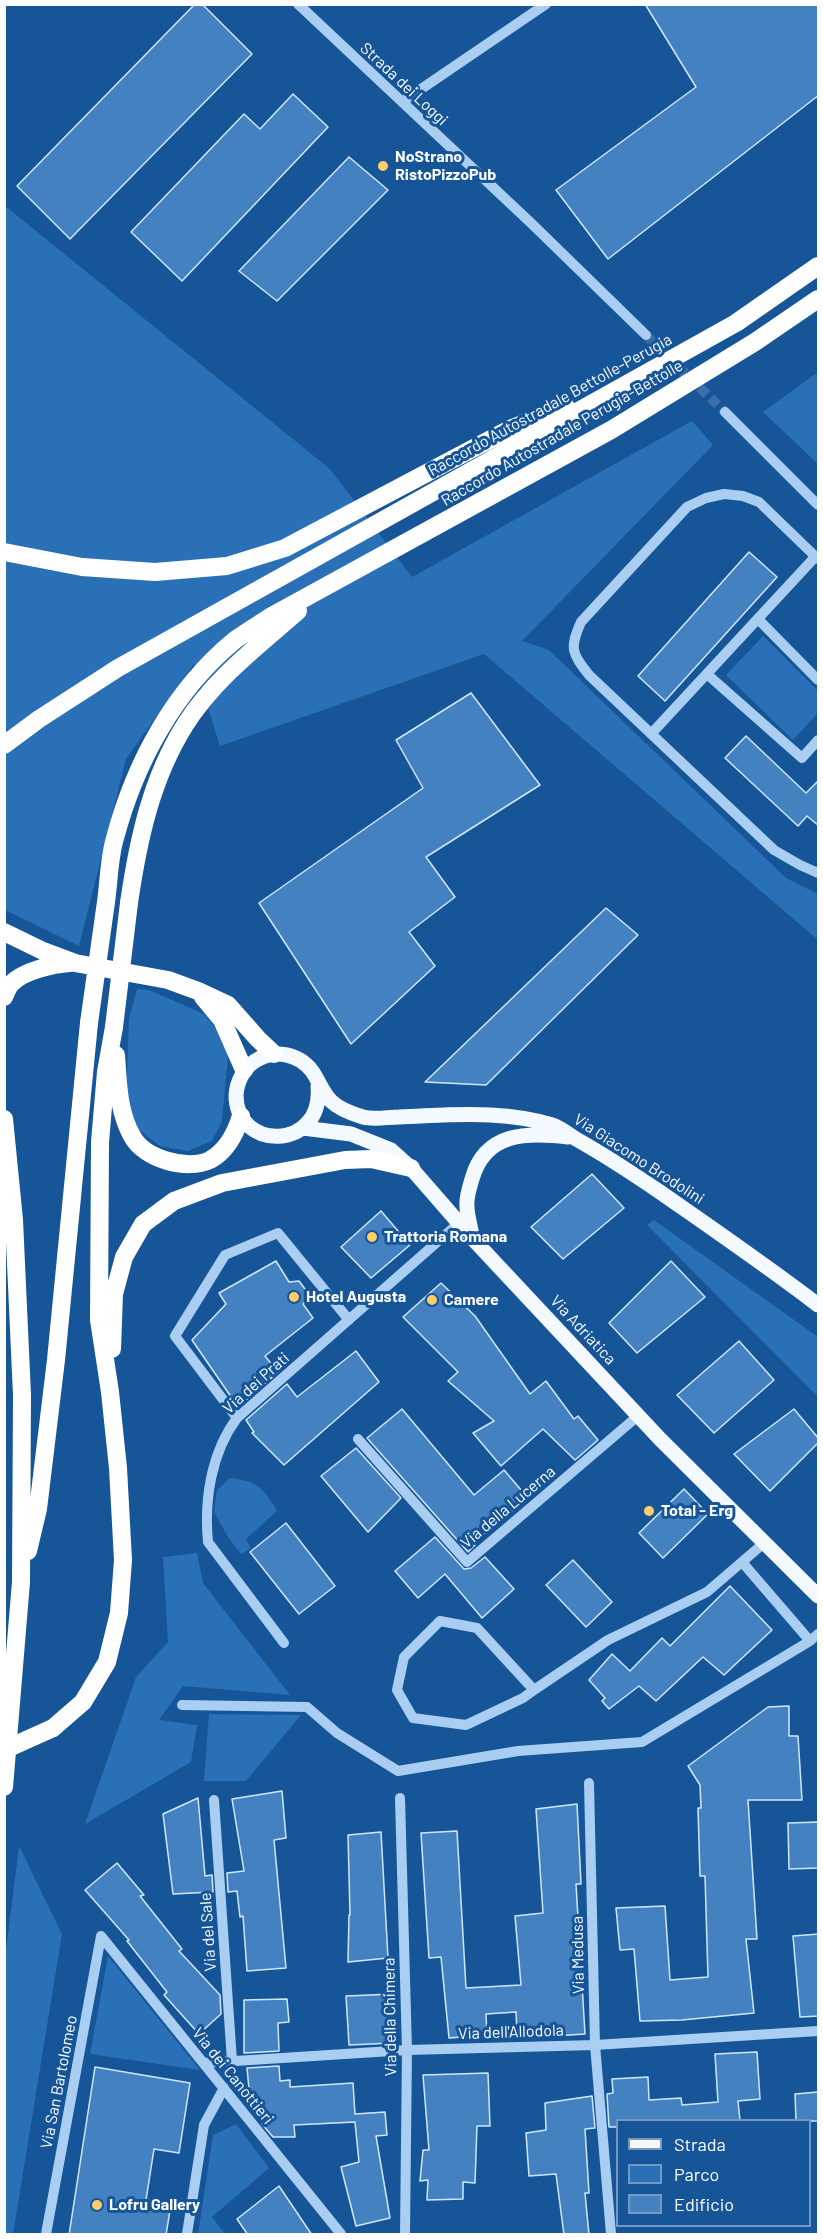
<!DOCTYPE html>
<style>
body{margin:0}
#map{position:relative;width:823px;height:2239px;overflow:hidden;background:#165598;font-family:Barlow,sans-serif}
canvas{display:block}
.frame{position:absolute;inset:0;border:6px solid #fff;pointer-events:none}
.legend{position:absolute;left:616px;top:2119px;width:195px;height:108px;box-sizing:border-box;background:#165598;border:2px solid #7399c1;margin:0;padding:8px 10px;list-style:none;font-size:18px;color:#fff}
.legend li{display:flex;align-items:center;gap:12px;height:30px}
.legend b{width:30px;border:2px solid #7399c1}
</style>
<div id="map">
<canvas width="823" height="2239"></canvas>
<div class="frame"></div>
<ul class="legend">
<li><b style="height:8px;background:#f4f9ff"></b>Strada</li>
<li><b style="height:16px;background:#2970b6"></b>Parco</li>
<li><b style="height:16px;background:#4381c1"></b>Edificio</li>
</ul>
</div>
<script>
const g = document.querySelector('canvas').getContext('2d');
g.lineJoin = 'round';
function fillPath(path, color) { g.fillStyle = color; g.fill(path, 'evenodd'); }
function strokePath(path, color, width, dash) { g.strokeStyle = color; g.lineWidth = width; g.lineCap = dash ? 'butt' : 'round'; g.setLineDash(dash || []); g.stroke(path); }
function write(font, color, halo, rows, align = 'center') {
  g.font = font + ' Barlow,sans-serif'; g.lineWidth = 6; g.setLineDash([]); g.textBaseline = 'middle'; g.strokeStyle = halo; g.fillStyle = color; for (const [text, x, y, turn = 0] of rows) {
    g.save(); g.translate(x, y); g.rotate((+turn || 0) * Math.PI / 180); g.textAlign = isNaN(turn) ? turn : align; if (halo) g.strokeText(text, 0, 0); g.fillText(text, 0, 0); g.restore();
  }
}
const green = new Path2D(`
 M 4,205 L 330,469 L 412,577 L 692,421 L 713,445 L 522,641 L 549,650 L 786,878 L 818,894 L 818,940 L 484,654 L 220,746 L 194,664 L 126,759 L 79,946 L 5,910 Z
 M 818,372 L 818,464 L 763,412 Z
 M 763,636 L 818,691 L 818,713 L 793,740 L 726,675 Z
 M 137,989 L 149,990 L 204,1014 L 229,1045 L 222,1121 L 212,1141 L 188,1151 L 160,1146 L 139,1130 L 126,1099 L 129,1019 Z
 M 654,1220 L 818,1337 L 818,1397 L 647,1225 Z
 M 230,1478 C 257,1481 264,1488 277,1511 L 246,1539 L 251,1548 L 241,1554 L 228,1537 L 214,1512 L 217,1490 Z
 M 197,1553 L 203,1583 L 290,1695 L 183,1686 L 159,1720 L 197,1725 L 191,1762 L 85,1824 L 136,1677 L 168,1642 L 163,1557 Z
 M 209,1714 L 301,1715 L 246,1781 L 204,1781 Z
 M 19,1846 L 62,1934 L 13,2234 L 5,2234 L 4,1966 Z
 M 108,1956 L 200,2070 L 90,2054 Z
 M 236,2124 L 269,2168 L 212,2217 L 225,2234 L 198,2234 L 213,2135 Z`);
const building = new Path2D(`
 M 195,4 L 202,4 L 252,54 L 70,239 L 17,186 Z
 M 645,4 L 819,4 L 819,95 L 608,259 L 556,190 L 696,87 Z
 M 293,94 L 328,127 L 182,281 L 131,232 L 244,114 L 260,129 Z
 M 349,157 L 388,190 L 277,301 L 239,271 Z
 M 749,552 L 777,577 L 665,701 L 638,676 Z
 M 471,693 L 540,785 L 426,857 L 455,897 L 409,932 L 435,966 L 351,1044 L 259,903 L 423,788 L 396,740 Z
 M 746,736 L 806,793 L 819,780 L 819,826 L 807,816 L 798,826 L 725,758 Z
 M 606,908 L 638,935 L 486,1085 L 425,1082 Z
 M 592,1174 L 624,1208 L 563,1259 L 531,1227 Z
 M 381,1211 L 410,1245 L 371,1278 L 341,1247 Z
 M 276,1261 L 289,1282 L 299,1281 L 311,1297 L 303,1304 L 313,1318 L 265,1356 L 278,1372 L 238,1407 L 192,1340 L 226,1304 L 219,1293 Z
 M 671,1261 L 705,1297 L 637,1353 L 609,1323 Z
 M 441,1283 L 475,1316 L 530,1394 L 546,1381 L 574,1419 L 578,1416 L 598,1440 L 575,1460 L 543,1429 L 501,1466 L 473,1433 L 494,1421 L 448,1381 L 458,1372 L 403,1317 Z
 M 739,1341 L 774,1380 L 714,1433 L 677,1395 Z
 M 356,1351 L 379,1382 L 284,1465 L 252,1433 L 254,1432 L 246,1420 L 287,1384 L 297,1397 Z
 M 402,1409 L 474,1495 L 504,1470 L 528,1498 L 473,1543 L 475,1545 L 468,1552 L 367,1438 Z
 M 794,1409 L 819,1439 L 819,1442 L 770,1491 L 734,1454 Z
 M 356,1448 L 401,1498 L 368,1532 L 321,1476 Z
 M 684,1489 L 708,1514 L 663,1558 L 639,1533 Z
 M 286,1523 L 335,1586 L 299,1614 L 250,1552 Z
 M 435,1537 L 464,1569 L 471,1568 L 485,1557 L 514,1589 L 482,1618 L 445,1574 L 418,1598 L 395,1571 Z
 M 573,1560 L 612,1602 L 586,1627 L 546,1585 Z
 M 730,1586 L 772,1630 L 724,1675 L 703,1657 L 656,1701 L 639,1686 L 609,1709 L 602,1701 L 605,1698 L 589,1680 L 612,1654 L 630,1671 L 662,1638 L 670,1646 Z
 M 789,1706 L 789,1736 L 798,1736 L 802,1800 L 748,1800 L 757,1939 L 746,1939 L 754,2013 L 682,2020 L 640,2021 L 634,1949 L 620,1950 L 616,1908 L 665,1906 L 670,1980 L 708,1977 L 705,1876 L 700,1876 L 698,1808 L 701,1808 L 700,1785 L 688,1766 L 768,1707 Z
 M 282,1791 L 286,1838 L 274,1840 L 286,1968 L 247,1971 L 243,1916 L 240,1917 L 237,1891 L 228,1892 L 227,1873 L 244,1871 L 232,1799 Z
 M 198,1798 L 205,1876 L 212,1875 L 213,1892 L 173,1894 L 163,1814 Z
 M 577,1804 L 581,1884 L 576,1884 L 585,2034 L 523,2038 L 523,2031 L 517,2032 L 516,2012 L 486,2014 L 487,2035 L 449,2038 L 441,1957 L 429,1958 L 421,1833 L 457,1831 L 466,1988 L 521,1985 L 515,1916 L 543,1913 L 536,1809 Z
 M 819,1822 L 819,1868 L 789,1869 L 788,1823 Z
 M 381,1832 L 388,1958 L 348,1962 L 349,1915 L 350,1915 L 348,1835 Z
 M 117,1863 L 144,1895 L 140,1896 L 182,1949 L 179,1951 L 220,1995 L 221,2014 L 199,2034 L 164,1995 L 167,1992 L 127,1941 L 129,1940 L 85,1890 Z
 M 819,1934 L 819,2016 L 800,2017 L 793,1936 Z
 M 392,1994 L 393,2043 L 349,2045 L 346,1996 Z
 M 287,1999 L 289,2022 L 278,2023 L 279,2051 L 244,2053 L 244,2000 Z
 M 757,2052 L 760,2099 L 738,2101 L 740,2121 L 618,2121 L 618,2127 L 609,2127 L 607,2094 L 613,2093 L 612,2079 L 648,2077 L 649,2100 L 681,2098 L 682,2105 L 718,2102 L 715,2054 Z
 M 279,2066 L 280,2081 L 290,2080 L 290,2087 L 353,2083 L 355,2114 L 385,2112 L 387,2135 L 376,2136 L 390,2218 L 356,2226 L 341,2167 L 359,2162 L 355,2122 L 294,2125 L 295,2137 L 273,2137 L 262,2124 L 263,2114 L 251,2110 L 247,2068 Z
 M 95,2067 L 190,2083 L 179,2153 L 154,2149 L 146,2200 L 171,2204 L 166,2235 L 69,2235 Z
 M 488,2073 L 490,2126 L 477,2126 L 475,2183 L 463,2182 L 463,2199 L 427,2200 L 428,2180 L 420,2181 L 423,2150 L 429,2150 L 423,2075 Z
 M 818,2092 L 819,2121 L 796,2121 L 795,2094 Z
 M 592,2096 L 595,2128 L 585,2129 L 589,2193 L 585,2193 L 589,2235 L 564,2235 L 556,2174 L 529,2176 L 526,2133 L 546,2130 L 545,2103 Z
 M 279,2186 L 312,2235 L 248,2235 L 237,2219 Z`);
const minorTunnel = new Path2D(`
 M 646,335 L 725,412`);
const minor = new Path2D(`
 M 298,4 L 531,223 L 646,335
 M 402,102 L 546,4
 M 725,412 L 818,505
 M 818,559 L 759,502 L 743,496 L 724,494 L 706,498 L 687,507 L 581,622 C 569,649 572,653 589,675 L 774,850 L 800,865 L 818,873
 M 758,619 L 818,680
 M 708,675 L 802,758 L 818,740
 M 651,734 L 816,556
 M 237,1418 L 175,1336 L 225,1255 L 278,1233 L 349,1320
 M 358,1439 L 467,1562 L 639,1415
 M 742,1562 L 810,1641 L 818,1634
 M 284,1643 L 208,1542 C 204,1500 211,1453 237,1418 L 460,1222
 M 534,1690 L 477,1628 L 440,1621 L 404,1657 L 397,1690 L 413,1718 L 466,1725 L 523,1698 L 534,1690 L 608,1640 L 707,1592 L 764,1543
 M 182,1705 L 307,1707 L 337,1733 L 398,1771 L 518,1751 L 642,1742 L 810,1641
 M 589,1783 L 595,2045 L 611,2234
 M 400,1798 L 407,2050 L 405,2234
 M 214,1800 L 232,2061
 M 101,1936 L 341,2234
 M 204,2063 L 407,2050 L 595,2045 L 818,2031
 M 46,2234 L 101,1936
 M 187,2234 L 204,2125 L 224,2088`);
const major = new Path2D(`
 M 318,1086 C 324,1151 236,1152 236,1095 C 237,1081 244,1068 255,1061 C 274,1049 298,1053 312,1071 C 319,1081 322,1092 331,1101 C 339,1109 353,1114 363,1117 C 374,1120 388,1117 399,1117 C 429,1116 460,1113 490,1115 C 510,1116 533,1119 552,1125 C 561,1128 568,1134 576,1139 C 605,1155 632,1173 660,1192 C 713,1229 767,1266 818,1305
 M 303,1128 L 351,1134 L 391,1150 L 411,1168 L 472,1238 L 660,1439 L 818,1596
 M 472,1235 C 470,1224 466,1212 467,1202 C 467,1195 470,1186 472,1179 C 485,1132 527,1132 568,1137`);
const highway = new Path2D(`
 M 4,552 L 82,567 L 155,572 L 227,566 L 285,548 L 510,429 L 566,407
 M 4,745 L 39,719 L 118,668 L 736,323 L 818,266
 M 106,902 C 109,881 109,858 115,838 C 135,763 174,690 235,640 C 246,632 258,625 270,617 L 611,430 L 755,342 L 818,299
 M 129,903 C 138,841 151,779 185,725 C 213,680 259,645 298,611
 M 4,932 L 43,951 L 75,963 L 168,980 L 198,991 L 228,1005 L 258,1039 L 274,1054
 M 4,997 C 6,993 8,987 11,984 C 22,971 54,964 70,963
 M 203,997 L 222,1020 L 244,1070
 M 116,1055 C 118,1083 118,1111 132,1136 C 144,1159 187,1171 210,1160 C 227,1151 236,1132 241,1116
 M 4,1119 L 14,1220 L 22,1395 L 21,1582 L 4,1787
 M 112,1349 L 114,1294 L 124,1257 L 143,1224 L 174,1201 L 222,1183 L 345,1160 L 371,1159 L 411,1168
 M 28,1551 L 38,1509 L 56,1360 L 89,1023
 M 53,1728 L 83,1702 L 107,1662 L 119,1613 L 123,1560 L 118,1468 L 110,1392 L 99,1320 L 100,1142 L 106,1072 L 114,1027`);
const highwayBridge = new Path2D(`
 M 89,1023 L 106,902
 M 114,1027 L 129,903
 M 4,1747 L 13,1746 L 53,1728`);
const markers = [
 [383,166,6,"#ffcd6a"],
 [372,1237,6,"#ffcd6a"],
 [294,1297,6,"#ffcd6a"],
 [432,1300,6,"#ffcd6a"],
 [649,1511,6,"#ffcd6a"],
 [97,2205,6,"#ffcd6a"]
];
const streetNames = [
 ["Strada dei Loggi",404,84,43],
 ["Raccordo Autostradale Bettolle-Perugia",550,405,-29],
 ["Raccordo Autostradale Perugia-Bettolle",562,433,-30],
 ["Via Giacomo Brodolini",639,1159,33],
 ["Via Adriatica",583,1330,47],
 ["Via dei Prati",256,1383,-42],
 ["Via della Lucerna",508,1507,-40],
 ["Via del Sale",208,1932,-94],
 ["Via Medusa",578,1955,-91],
 ["Via della Chimera",390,2017,-91],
 ["Via dell'Allodola",511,2032,-2],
 ["Via dei Canottieri",233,2076,51],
 ["Via San Bartolomeo",59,2082,-79]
];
const poiNames = [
 ["NoStrano",395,157],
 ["RistoPizzoPub",395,175],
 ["Trattoria Romana",384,1237],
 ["Hotel Augusta",306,1297],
 ["Camere",444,1300],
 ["Total - Erg",661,1511],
 ["Lofru Gallery",109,2205]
];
fillPath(green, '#2970b6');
fillPath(building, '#4381c1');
strokePath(building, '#d1e7fc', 1.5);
strokePath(minorTunnel, '#396ea7', 10, [10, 5]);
strokePath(minor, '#a9cef2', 10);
strokePath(major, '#f4f9ff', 15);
strokePath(highway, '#fff', 18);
strokePath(highwayBridge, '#fff', 18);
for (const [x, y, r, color] of markers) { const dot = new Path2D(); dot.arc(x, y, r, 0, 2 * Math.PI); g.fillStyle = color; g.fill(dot); strokePath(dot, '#165598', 2); }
write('16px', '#fff', '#165598', streetNames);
write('bold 16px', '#fff', '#165598', poiNames, 'left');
</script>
